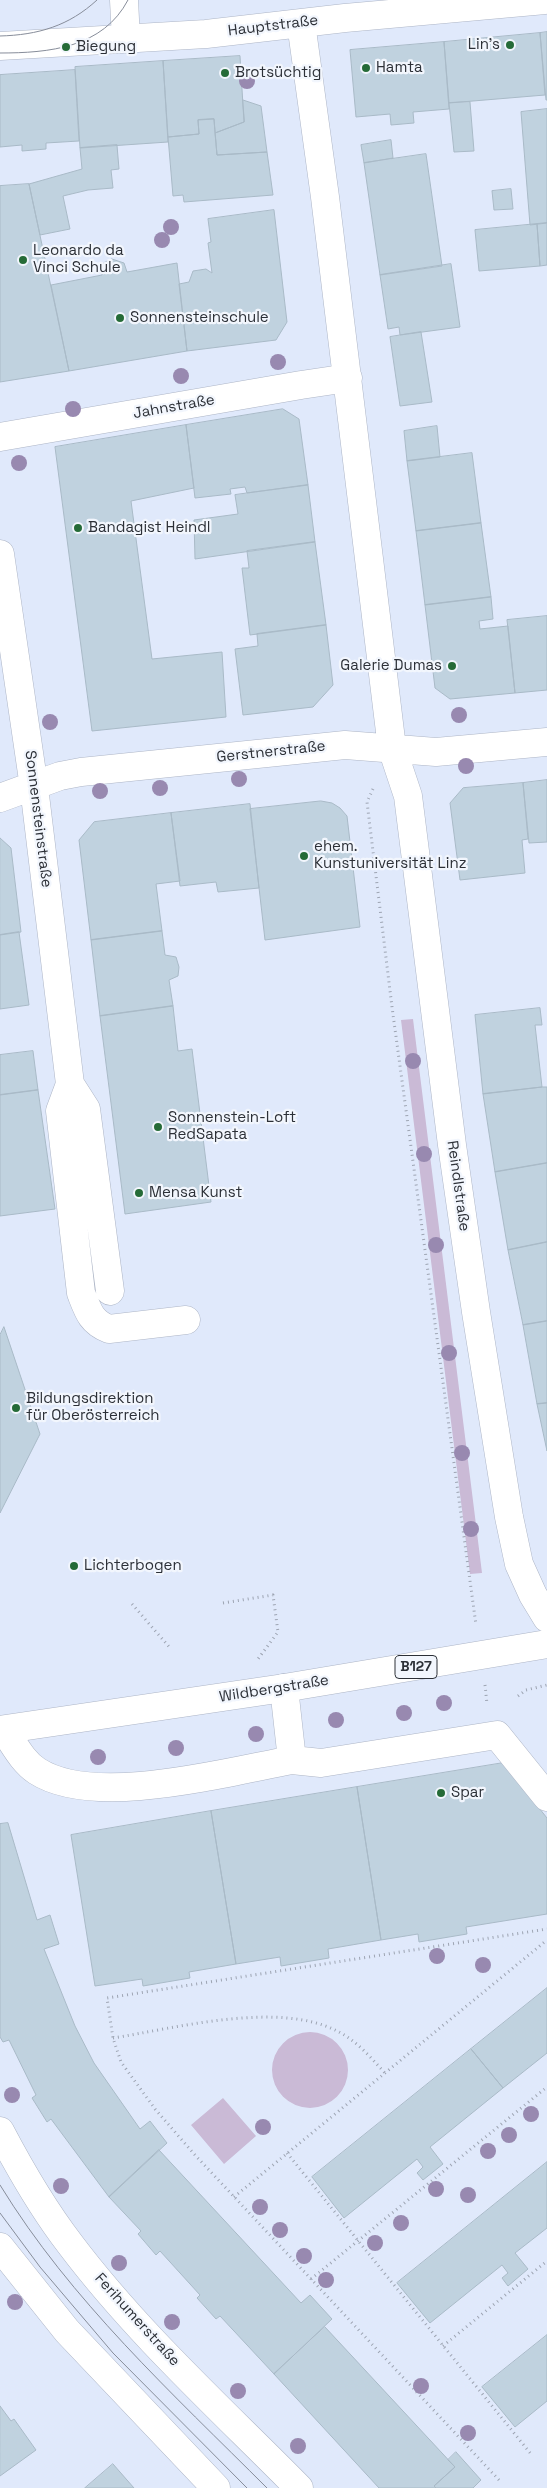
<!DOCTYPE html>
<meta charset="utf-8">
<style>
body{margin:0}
canvas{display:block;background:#e0e9fb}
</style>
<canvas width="547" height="2488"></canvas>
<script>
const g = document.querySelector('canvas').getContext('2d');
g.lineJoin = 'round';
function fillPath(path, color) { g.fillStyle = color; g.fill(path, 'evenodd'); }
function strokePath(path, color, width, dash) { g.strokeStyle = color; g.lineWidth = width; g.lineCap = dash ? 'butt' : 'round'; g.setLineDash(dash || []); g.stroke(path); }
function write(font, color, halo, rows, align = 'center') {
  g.font = font + ' "Space Grotesk",sans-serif'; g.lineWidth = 4.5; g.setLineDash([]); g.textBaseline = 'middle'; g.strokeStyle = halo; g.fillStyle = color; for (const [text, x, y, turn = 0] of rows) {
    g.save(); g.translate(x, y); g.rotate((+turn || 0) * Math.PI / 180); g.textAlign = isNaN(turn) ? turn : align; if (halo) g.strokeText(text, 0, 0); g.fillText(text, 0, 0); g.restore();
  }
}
const green = new Path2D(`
 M 413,1019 L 482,1573 L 470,1574 L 401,1020 Z
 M272 2070a38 38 0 1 1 76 0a38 38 0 1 1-76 0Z
 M 223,2098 L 256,2136 L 224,2164 L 191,2125 Z`);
const building = new Path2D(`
 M 547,32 L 547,100 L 546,100 L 540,33 Z
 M 540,33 L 545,95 L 449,103 L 444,42 Z
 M 444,42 L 449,109 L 413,112 L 414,123 L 391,125 L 390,114 L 356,117 L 350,50 Z
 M 240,56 L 244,122 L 215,133 L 214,119 L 198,120 L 199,134 L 168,137 L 163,61 Z
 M 163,61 L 168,142 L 80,148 L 75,67 Z
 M 75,70 L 79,141 L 46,143 L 46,149 L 22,151 L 22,145 L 0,147 L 0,75 Z
 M 243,100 L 261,106 L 267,152 L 217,155 L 215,133 L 244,122 Z
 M 470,102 L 474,151 L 454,152 L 449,103 Z
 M 547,109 L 547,223 L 530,225 L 521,112 Z
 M 214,119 L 217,155 L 267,152 L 273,195 L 184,202 L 183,195 L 173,196 L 168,137 L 199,134 L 198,120 Z
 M 391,140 L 393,158 L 364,163 L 361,145 Z
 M 117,145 L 119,169 L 111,170 L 113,188 L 88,190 L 63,196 L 70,229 L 40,235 L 29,184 L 82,169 L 80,148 Z
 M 426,154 L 442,266 L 380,275 L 364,163 Z
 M 29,184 L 69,371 L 0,382 L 0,186 Z
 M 511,189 L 513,209 L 494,210 L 492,191 Z
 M 274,210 L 287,322 L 276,340 L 187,351 L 179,284 L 189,282 L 193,271 L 206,269 L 212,273 L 208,243 L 211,242 L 208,219 Z
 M 547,223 L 547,265 L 540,266 L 537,224 Z
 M 537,224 L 540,266 L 479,271 L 475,230 Z
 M 112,259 L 124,263 L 127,272 L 177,263 L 187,351 L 69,371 L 51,285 L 102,275 L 104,263 Z
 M 451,264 L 460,327 L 400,335 L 399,327 L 388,329 L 380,275 Z
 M 421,332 L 432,402 L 400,406 L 390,337 Z
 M 283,409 L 299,419 L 308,485 L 247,493 L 245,487 L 230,489 L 231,494 L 195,498 L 186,425 Z
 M 186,425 L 194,488 L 131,501 L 152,659 L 222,652 L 226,717 L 92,731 L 55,447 Z
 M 437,426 L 440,457 L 407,461 L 404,431 Z
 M 472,453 L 481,523 L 416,531 L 407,461 Z
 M 308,485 L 315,542 L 195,559 L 194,520 L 238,514 L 235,495 Z
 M 481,523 L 491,597 L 425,605 L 416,531 Z
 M 315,542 L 326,625 L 250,635 L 242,568 L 249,568 L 247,551 Z
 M 491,597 L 493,619 L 479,621 L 480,629 L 508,626 L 515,693 L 450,699 L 435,688 L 425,605 Z
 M 547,616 L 547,690 L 515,693 L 507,620 Z
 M 326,625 L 333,685 L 313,707 L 243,715 L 235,649 L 258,646 L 257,634 Z
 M 547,780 L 547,842 L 529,843 L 523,783 Z
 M 523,783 L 528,839 L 522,840 L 525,873 L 460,880 L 450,803 L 463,788 Z
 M 321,801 L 332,803 L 340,808 L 347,816 L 360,927 L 265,940 L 250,809 Z
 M 250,804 L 259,888 L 218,892 L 216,882 L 180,886 L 171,813 Z
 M 171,813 L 180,881 L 156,884 L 162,931 L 91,940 L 79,840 L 94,822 Z
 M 0,838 L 11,848 L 21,932 L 0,935 Z
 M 162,931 L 165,955 L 176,957 L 179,967 L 178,976 L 169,980 L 173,1006 L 100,1016 L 91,940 Z
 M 19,932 L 29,1005 L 0,1009 L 0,935 Z
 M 173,1006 L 178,1051 L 192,1049 L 211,1202 L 125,1214 L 100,1016 Z
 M 540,1008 L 542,1025 L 535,1025 L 542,1087 L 483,1094 L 475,1015 Z
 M 33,1051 L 38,1090 L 0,1095 L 0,1055 Z
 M 542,1087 L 547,1087 L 547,1163 L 495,1172 L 483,1094 Z
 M 38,1090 L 55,1209 L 0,1216 L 0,1095 Z
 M 547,1163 L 547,1242 L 508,1250 L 495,1172 Z
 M 547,1242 L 547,1321 L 523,1325 L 508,1250 Z
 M 547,1321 L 547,1403 L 537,1404 L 523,1325 Z
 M 4,1327 L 40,1434 L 0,1513 L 0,1335 Z
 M 547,1403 L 547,1451 L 537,1404 Z
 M 503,1763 L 547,1818 L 547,1914 L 466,1927 L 467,1934 L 419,1942 L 418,1934 L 381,1940 L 357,1787 Z
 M 357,1787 L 381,1940 L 328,1949 L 329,1958 L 281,1966 L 280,1957 L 236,1964 L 211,1811 Z
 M 211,1811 L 236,1964 L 189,1972 L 190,1978 L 143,1986 L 142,1979 L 95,1986 L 71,1835 Z
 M 8,1823 L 37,1920 L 50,1915 L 59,1944 L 44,1949 L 75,2026 L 94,2063 L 140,2129 L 150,2121 L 167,2143 L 109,2197 L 51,2119 L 47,2122 L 32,2098 L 36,2095 L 9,2040 L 3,2042 L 0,2037 L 0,1824 Z
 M 547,1988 L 547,2053 L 503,2088 L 471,2049 Z
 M 471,2049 L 503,2088 L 430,2147 L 443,2164 L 423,2180 L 417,2173 L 423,2167 L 417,2159 L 344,2218 L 312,2177 Z
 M 159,2150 L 301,2303 L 310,2295 L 332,2319 L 274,2374 L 220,2316 L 216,2319 L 197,2298 L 200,2295 L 160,2251 L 156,2255 L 138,2234 L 141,2231 L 109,2197 Z
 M 547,2162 L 547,2228 L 515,2253 L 528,2269 L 508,2286 L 502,2278 L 508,2273 L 502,2265 L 430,2323 L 397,2283 Z
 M 325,2327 L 455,2467 L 434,2486 L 436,2488 L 379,2488 L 274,2374 Z
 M 547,2335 L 547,2401 L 515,2427 L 482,2387 Z
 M 0,2406 L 11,2421 L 14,2419 L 36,2450 L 0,2476 Z
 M 456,2452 L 481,2480 L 473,2488 L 436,2488 L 434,2486 L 455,2467 L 448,2460 Z
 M 113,2464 L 134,2488 L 85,2488 Z`);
const path = new Path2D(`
 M 373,789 L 367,802 L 392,1007 L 476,1625
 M 223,1603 L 273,1595 L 278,1632 L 258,1659
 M 132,1604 L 171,1649
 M 485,1685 L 487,1704
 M 518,1696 L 526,1690 L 547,1685
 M 113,2038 C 177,2028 280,2000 339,2032 C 357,2041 371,2058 385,2073
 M 287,2153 L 531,2454
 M 234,2197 L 547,1940
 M 311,2279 L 547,2087
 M 443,2346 L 547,2261
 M 499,2480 L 195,2155 L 155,2109 L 121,2062 L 113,2038 L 107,1998 L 547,1929`);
const minor = new Path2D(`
 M 124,0 L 126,39
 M 301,23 L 325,197 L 392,748 L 408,796 L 452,1145 L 476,1312 L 509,1517 L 519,1564 L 533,1595 L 547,1618
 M 0,46 L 206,34 L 345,18 L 545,0
 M 0,437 L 301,385 L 348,378
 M 0,554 L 34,787 L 70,1084 L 86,1109 L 110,1291
 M 0,798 L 60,776 L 81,772 L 345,745 L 436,752 L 547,742
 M 70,1084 L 60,1111 L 81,1293 C 88,1311 91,1322 109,1329 L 186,1320
 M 4,1730 C 14,1744 22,1761 37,1771 C 94,1808 227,1772 292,1760 L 284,1688
 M 292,1760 L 321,1763 L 497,1735 L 547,1797
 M 0,2131 C 21,2171 43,2209 70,2244 C 137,2333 221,2409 299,2488
 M 0,2247 L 67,2331 L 216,2488`);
const major = new Path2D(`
 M 0,1730 L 284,1688 L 547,1644`);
const tram = new Path2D(`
 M 0,36 C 38,35 69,26 97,0
 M 0,53 C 49,53 103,48 128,0
 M 0,2185 C 71,2301 172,2393 267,2488
 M 0,2213 L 40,2267 L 113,2353 L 247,2488`);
const trees = [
 [247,81],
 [171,227],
 [162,240],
 [278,362],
 [181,376],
 [73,409],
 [19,463],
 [459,715],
 [50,722],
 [466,766],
 [239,779],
 [160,788],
 [100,791],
 [413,1061],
 [424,1154],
 [436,1245],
 [449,1353],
 [462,1453],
 [471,1529],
 [444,1703],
 [404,1713],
 [336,1720],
 [256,1734],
 [176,1748],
 [98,1757],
 [437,1956],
 [483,1965],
 [12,2095],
 [531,2114],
 [263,2127],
 [509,2135],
 [488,2151],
 [61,2186],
 [436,2189],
 [468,2195],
 [260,2207],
 [401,2223],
 [280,2230],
 [375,2243],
 [304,2256],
 [119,2263],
 [326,2280],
 [15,2302],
 [172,2322],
 [421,2386],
 [238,2391],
 [468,2433],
 [298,2446]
];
const markers = [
 [510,45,5,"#256b37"],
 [66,47,5,"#256b37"],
 [366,68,5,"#256b37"],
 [225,73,5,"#256b37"],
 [23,260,5,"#256b37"],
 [120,318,5,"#256b37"],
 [78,528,5,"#256b37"],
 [452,666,5,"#256b37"],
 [304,856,5,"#256b37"],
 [158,1127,5,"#256b37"],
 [139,1193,5,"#256b37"],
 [16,1408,5,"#256b37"],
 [74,1566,5,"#256b37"],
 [441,1793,5,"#256b37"]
];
const shields = [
 [416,1667,42]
];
const shieldNames = [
 ["B127",416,1667]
];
const streetNames = [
 ["Hauptstraße",273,26,-7],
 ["Jahnstraße",174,407,-10],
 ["Gerstnerstraße",271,752,-6],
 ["Sonnensteinstraße",38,819,83],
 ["Reindlstraße",458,1186,82],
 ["Wildbergstraße",274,1689,-9],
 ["Ferihumerstraße",137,2320,48]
];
const poiNames = [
 ["Lin's",500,45,"right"],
 ["Biegung",76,47],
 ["Hamta",376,68],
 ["Brotsüchtig",235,73],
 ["Leonardo da",33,251],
 ["Vinci Schule",33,268],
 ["Sonnensteinschule",130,318],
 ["Bandagist Heindl",88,528],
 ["Galerie Dumas",442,666,"right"],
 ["ehem.",314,847],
 ["Kunstuniversität Linz",314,864],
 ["Sonnenstein-Loft",168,1118],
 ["RedSapata",168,1135],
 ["Mensa Kunst",149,1193],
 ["Bildungsdirektion",26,1399],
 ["für Oberösterreich",26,1416],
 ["Lichterbogen",84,1566],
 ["Spar",451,1793]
];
fillPath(green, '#cabad6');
fillPath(building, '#c0d2df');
strokePath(building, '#a9bac7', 1);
strokePath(minor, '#adb5c6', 29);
strokePath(major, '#adb5c6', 29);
strokePath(path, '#9da4b2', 3, [1, 4]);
strokePath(minor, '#fff', 28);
strokePath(major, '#fff', 28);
strokePath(tram, '#878d9a', 1);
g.fillStyle = '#9889b0';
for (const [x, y] of trees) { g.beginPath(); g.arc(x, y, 8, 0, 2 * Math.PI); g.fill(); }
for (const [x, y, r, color] of markers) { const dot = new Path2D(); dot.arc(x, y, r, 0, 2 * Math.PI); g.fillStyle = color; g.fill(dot); strokePath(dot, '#f2f6fd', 2); }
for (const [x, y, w] of shields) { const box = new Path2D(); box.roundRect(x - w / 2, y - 11.5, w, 23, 4); g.fillStyle = '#f2f6fd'; g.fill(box); strokePath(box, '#2c3037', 1); }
write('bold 14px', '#2c3037', null, shieldNames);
write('15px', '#2c3037', '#f2f6fd', streetNames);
write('15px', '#2c3037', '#f2f6fd', poiNames, 'left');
</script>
